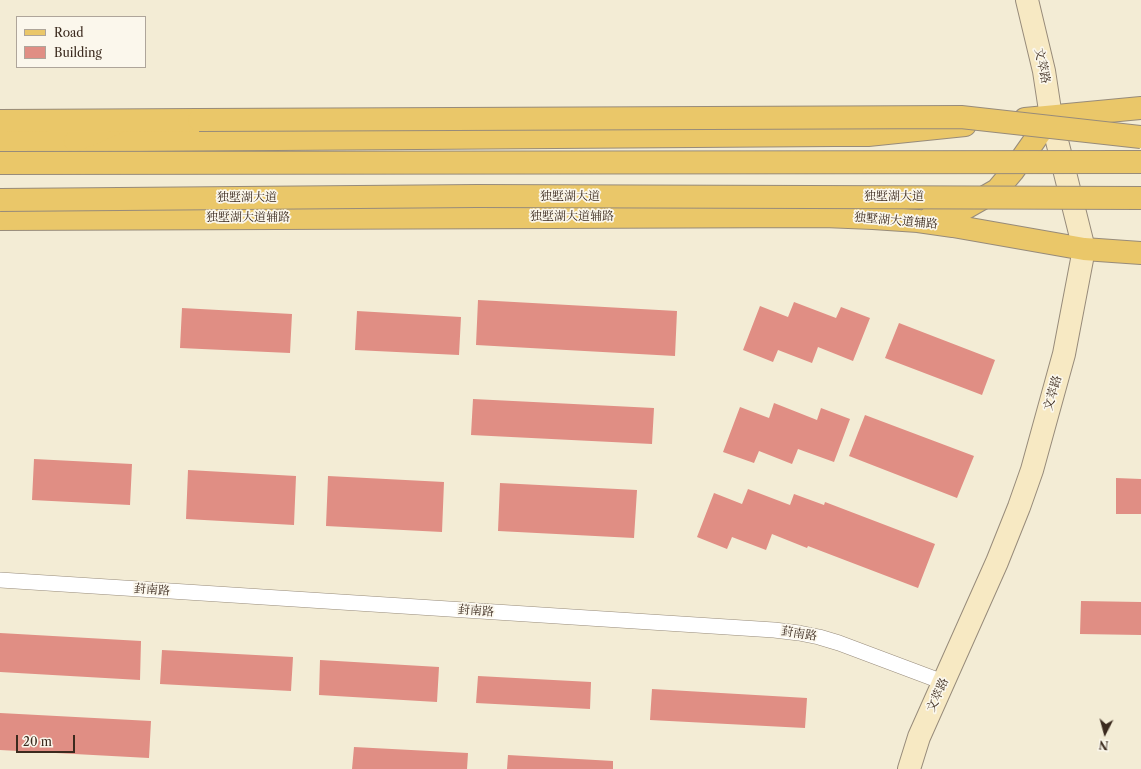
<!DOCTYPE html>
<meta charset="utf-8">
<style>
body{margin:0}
#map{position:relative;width:1141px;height:769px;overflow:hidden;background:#f3ecd5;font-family:"Libre Caslon Text",serif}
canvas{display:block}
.legend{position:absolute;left:16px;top:16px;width:130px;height:52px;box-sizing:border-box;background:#fbf7ec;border:1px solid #aea59a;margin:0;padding:5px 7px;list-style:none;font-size:12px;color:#3b2a1e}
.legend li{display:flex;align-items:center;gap:8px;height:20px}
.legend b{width:20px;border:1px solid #aea59a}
.north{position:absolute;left:1085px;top:713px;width:40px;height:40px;-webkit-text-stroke:3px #fbf7ec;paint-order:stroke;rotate:186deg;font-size:11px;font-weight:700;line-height:16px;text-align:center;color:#3b2a1e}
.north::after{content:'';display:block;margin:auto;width:14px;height:18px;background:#3b2a1e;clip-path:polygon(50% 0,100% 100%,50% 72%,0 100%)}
.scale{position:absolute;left:16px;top:735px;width:59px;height:18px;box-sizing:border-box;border:2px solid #3b2a1e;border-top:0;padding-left:5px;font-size:12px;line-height:14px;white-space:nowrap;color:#3b2a1e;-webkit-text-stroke:3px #fbf7ec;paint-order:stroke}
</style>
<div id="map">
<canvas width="1141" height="769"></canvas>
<ul class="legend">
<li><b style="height:5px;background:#eac769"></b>Road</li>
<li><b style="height:11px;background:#e08e84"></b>Building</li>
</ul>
<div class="north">N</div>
<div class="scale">20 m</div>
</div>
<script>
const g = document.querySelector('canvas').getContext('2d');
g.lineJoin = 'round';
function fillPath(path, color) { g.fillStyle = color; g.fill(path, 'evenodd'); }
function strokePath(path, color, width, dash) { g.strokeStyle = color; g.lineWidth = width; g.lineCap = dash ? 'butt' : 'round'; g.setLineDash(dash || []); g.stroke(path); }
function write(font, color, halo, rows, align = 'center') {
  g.font = font + ' "Libre Caslon Text","Noto Serif SC",serif'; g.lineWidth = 3.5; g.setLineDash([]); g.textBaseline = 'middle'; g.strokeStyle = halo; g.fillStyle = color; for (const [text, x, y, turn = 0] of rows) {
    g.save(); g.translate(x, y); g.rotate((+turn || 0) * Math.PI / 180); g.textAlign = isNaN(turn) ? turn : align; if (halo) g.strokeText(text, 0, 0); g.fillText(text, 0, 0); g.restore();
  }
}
const building = new Path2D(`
 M 478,300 L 677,311 L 675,356 L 476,345 Z
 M 794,302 L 836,318 L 841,307 L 870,318 L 853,361 L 818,347 L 812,363 L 778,350 L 773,362 L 743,350 L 760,306 L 788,317 Z
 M 182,308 L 292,314 L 290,353 L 180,348 Z
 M 357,311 L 461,317 L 459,355 L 355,350 Z
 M 899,323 L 995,360 L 982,395 L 885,358 Z
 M 473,399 L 654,408 L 652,444 L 471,435 Z
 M 774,403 L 817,420 L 821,408 L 850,419 L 834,462 L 798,449 L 792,464 L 759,451 L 754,463 L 723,452 L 740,407 L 769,418 Z
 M 865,415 L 974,456 L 957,498 L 849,456 Z
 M 34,459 L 132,464 L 130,505 L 32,500 Z
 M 188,470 L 296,476 L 294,525 L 186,519 Z
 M 328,476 L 444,482 L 442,532 L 326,526 Z
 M 1116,478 L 1141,479 L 1141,514 L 1116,514 Z
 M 500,483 L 637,490 L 634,538 L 498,531 Z
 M 748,489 L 790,505 L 794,494 L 824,505 L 825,502 L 935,544 L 918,588 L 808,546 L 807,548 L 772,534 L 766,550 L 732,537 L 727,549 L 697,537 L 714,493 L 742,504 Z
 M 1081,601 L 1141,602 L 1141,635 L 1080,634 Z
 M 0,633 L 141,641 L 140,680 L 0,672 Z
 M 162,650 L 293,657 L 291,691 L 160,684 Z
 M 320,660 L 439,667 L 437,702 L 319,695 Z
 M 478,676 L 591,682 L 590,709 L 476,703 Z
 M 652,689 L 807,698 L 805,728 L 650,720 Z
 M 0,713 L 151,721 L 149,758 L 0,750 Z
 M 354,747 L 468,753 L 467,769 L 352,769 Z
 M 508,755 L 613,761 L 613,769 L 507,769 Z`);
const minor = new Path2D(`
 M 0,580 L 774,630 L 799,633 L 819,637 L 839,643 L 943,682`);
const secondary = new Path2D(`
 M 909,769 L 919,737 L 997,562 L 1019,507 L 1032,470 L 1064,354 L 1084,249 L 1051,117 L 1044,71 L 1027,0`);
const primary = new Path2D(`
 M 1025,119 L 1141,108
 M 0,141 L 834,135 L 868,135 L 965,125
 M 930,218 L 962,210 L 997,190 L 1013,171 L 1051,117
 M 0,219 L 824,216 L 873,218 L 918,221 L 953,226 L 1084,249 L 1141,253`);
const trunk = new Path2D(`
 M 0,121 L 199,120
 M 75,141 L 115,124`);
const trunkBridge = new Path2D(`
 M 199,120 L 961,117 L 1141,137
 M 0,163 L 1141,162
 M 0,200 L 477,196 L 1141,198`);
const streetNames = [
 ["文萃路",1042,66,78],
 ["独墅湖大道",570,197],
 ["独墅湖大道",894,197],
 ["独墅湖大道",247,198],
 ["独墅湖大道辅路",572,217],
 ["独墅湖大道辅路",248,218],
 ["独墅湖大道辅路",896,221,5],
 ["文萃路",1053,393,-74],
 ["葑南路",152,590,4],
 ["葑南路",476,611,4],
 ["葑南路",799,634,9],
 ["文萃路",938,695,-66]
];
fillPath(building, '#e08e84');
strokePath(minor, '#978b7a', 16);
strokePath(secondary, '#978b7a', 24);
strokePath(primary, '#978b7a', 24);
strokePath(trunk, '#978b7a', 24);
strokePath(minor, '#fff', 15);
strokePath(secondary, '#f7e9c3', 22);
strokePath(primary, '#eac769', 22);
strokePath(trunk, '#eac769', 22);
strokePath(trunkBridge, '#978b7a', 24, []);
strokePath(trunkBridge, '#eac769', 22);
write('12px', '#3b2a1e', '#fbf7ec', streetNames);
</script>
